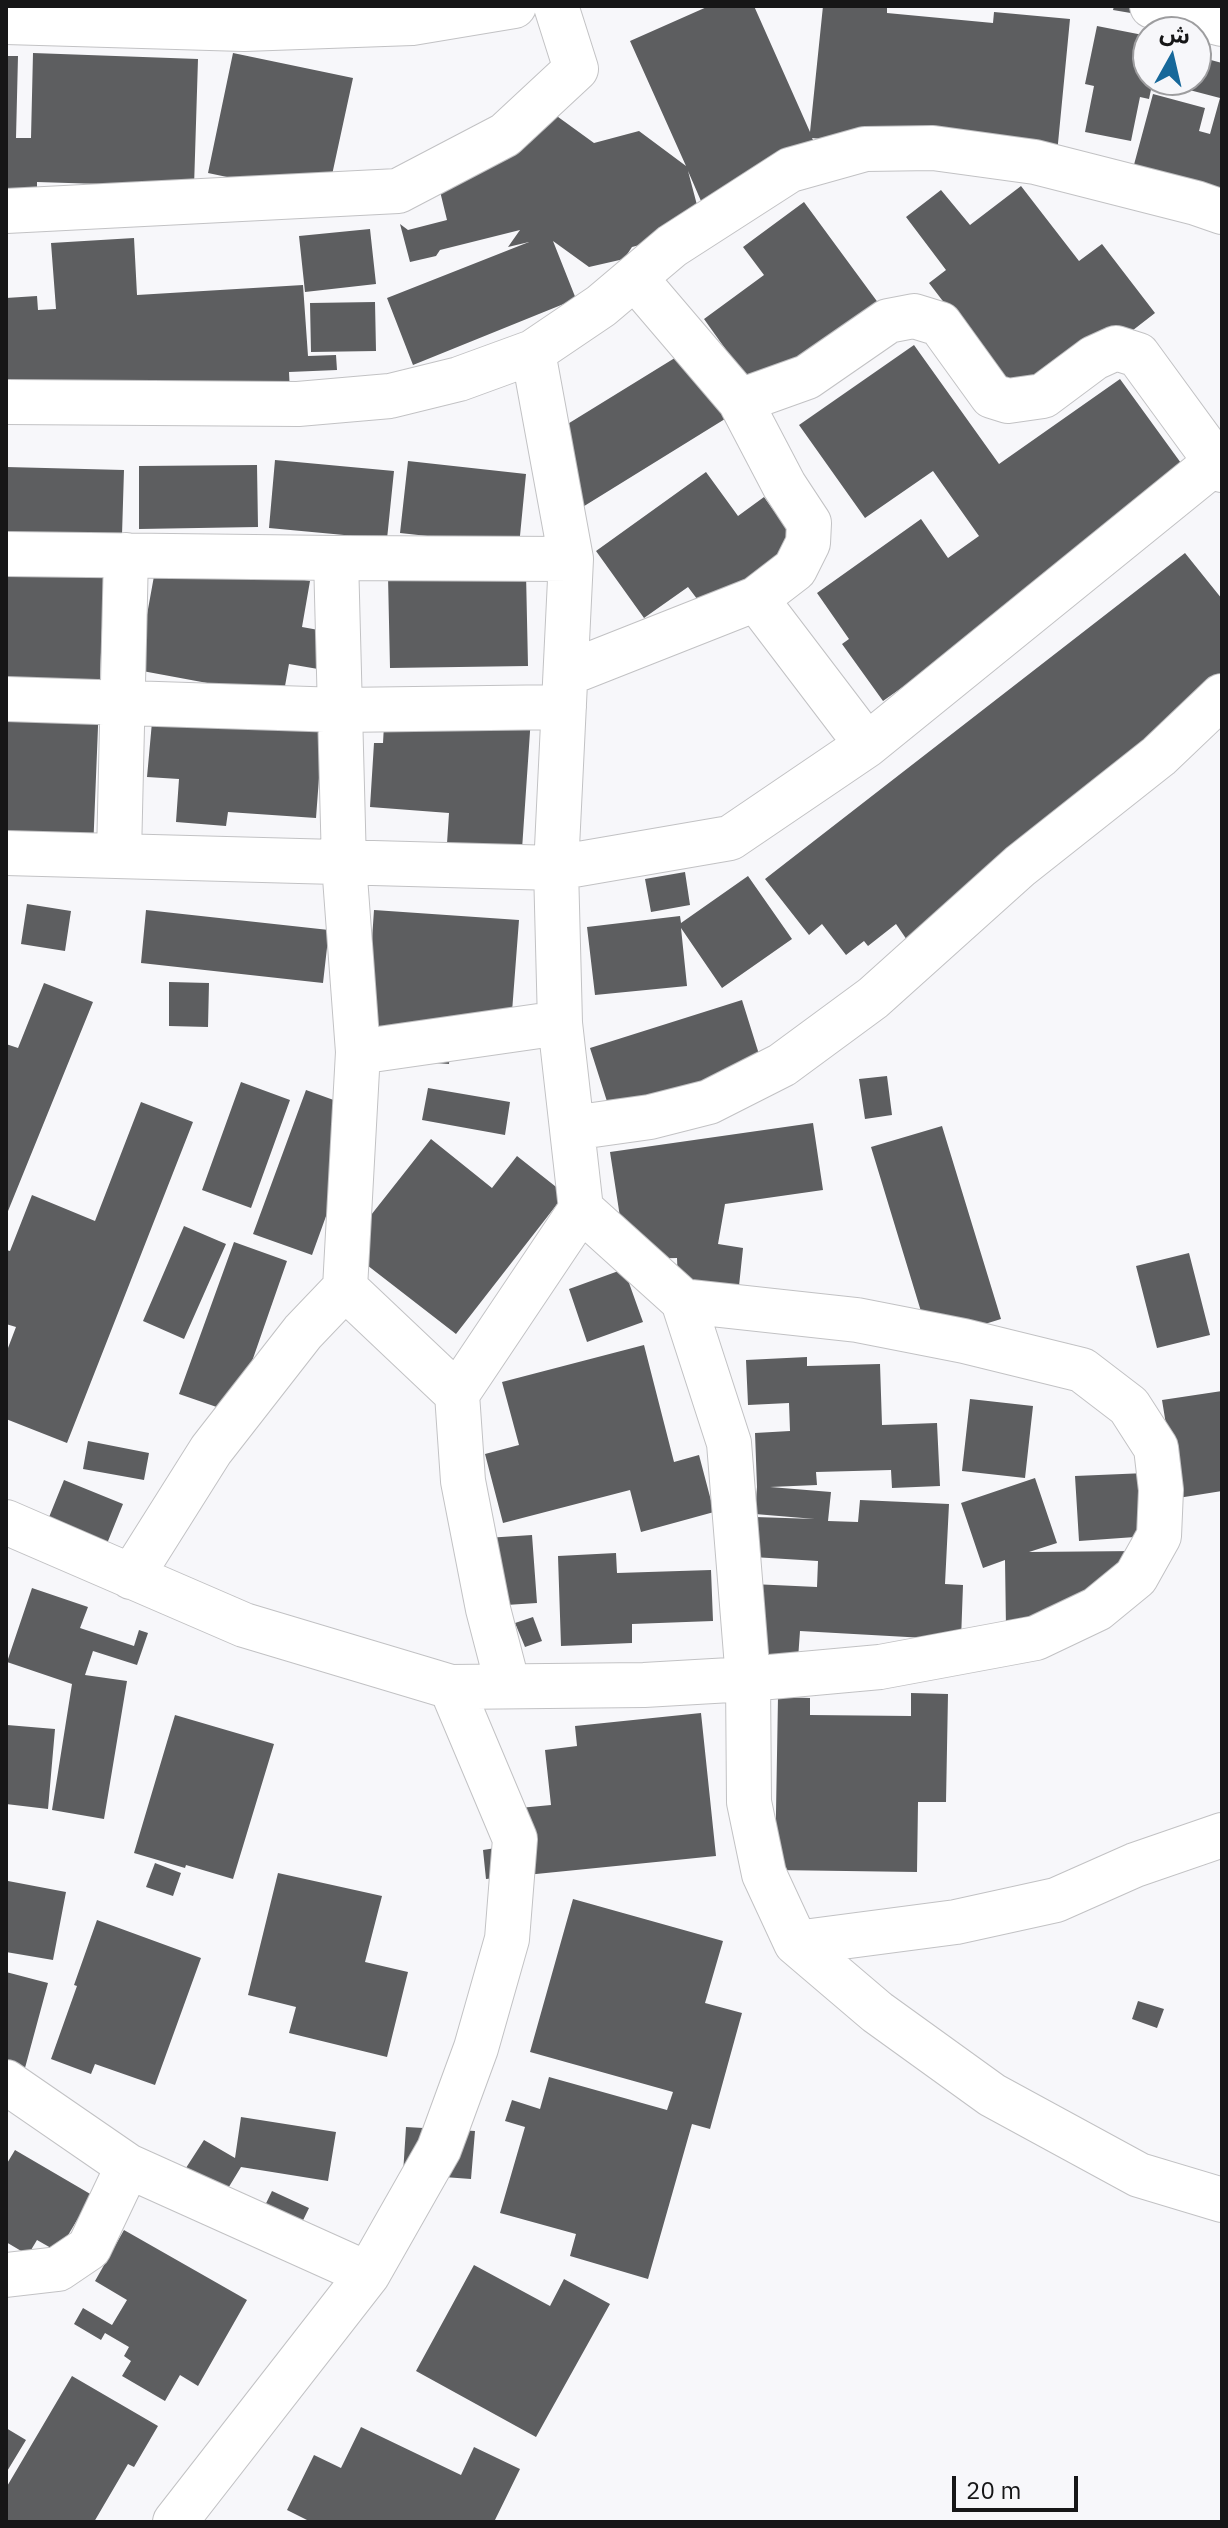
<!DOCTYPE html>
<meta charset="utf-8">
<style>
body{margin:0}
#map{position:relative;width:1228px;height:2528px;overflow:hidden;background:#f7f7fa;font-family:"IBM Plex Sans","Noto Sans Arabic",sans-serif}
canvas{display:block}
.frame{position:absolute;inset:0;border:8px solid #161617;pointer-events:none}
.north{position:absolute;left:1132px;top:16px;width:80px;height:80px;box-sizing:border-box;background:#f7f7fa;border:2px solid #9d9d9f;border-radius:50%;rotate:8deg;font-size:22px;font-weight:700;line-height:32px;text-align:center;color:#161617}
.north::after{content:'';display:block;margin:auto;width:28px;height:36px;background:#17689a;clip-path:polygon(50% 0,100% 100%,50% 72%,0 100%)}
.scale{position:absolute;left:952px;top:2476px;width:126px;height:36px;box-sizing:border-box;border:4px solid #161617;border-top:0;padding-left:10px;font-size:24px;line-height:28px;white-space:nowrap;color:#161617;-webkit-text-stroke:6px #f7f7fa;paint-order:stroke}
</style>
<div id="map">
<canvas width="1228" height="2528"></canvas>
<div class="frame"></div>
<div class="north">ش</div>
<div class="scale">20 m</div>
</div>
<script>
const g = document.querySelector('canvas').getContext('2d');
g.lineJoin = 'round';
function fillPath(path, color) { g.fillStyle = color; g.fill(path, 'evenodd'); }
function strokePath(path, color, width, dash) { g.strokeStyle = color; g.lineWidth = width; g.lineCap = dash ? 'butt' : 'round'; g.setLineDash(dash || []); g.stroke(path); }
const building = new Path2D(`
 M 709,6 L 754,6 L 810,132 L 823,6 L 887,7 L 887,13 L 993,23 L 994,12 L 1070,19 L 1056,164 L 812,138 L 818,149 L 701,201 L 688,171 L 697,205 L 674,236 L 632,247 L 624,259 L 589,267 L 553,241 L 576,299 L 413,365 L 387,298 L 529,242 L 508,247 L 520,230 L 440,250 L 436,256 L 410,262 L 400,224 L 408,230 L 447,220 L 438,183 L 554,114 L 594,143 L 639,131 L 686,166 L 630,41 Z
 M 1114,6 L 1175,6 L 1172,20 L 1113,10 Z
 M 1097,26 L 1148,36 L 1148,80 L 1153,80 L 1149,99 L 1140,97 L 1131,141 L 1085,132 L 1094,86 L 1085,84 Z
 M 33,53 L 198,59 L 194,187 L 37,182 L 37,196 L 6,195 L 6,56 L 18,56 L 16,138 L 31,138 Z
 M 233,53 L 353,78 L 327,198 L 208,173 Z
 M 1196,56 L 1222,63 L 1220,72 L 1222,72 L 1222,211 L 1128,187 L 1153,94 L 1205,108 L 1199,131 L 1210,134 L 1220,98 L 1155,81 L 1196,80 Z
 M 1021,186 L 1079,261 L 1102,244 L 1155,313 L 1110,348 L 1021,403 L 929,283 L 946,270 L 906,217 L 941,190 L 970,225 Z
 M 804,202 L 890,319 L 764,410 L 726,357 L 729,354 L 704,319 L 764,275 L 743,247 Z
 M 370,229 L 376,284 L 305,292 L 299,236 Z
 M 134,238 L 137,295 L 303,285 L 308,356 L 336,355 L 337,370 L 289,372 L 290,393 L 6,398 L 6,298 L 37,296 L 38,310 L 56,309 L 51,243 Z
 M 375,302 L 376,351 L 311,352 L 310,303 Z
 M 914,345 L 999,464 L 1120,379 L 1194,481 L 883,701 L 842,644 L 849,639 L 817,593 L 921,519 L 948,558 L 979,536 L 933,471 L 865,518 L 799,425 Z
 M 691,348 L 733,414 L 581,508 L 540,441 Z
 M 275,460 L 394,471 L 387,539 L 269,528 Z
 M 408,461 L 526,474 L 519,546 L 400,533 Z
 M 257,465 L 258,527 L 139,529 L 139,466 Z
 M 6,467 L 124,470 L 122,535 L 6,532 Z
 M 706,472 L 738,516 L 764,497 L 808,558 L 716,624 L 688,587 L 644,618 L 596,551 Z
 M 1185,553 L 1222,599 L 1222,696 L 907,940 L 896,924 L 868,946 L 864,941 L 846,955 L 822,924 L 809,935 L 765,879 Z
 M 158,554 L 310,581 L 302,627 L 324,631 L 318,669 L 289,664 L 283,697 L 137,670 Z
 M 6,573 L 104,578 L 93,851 L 6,863 L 6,736 L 9,689 L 6,689 Z
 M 526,573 L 528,666 L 390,668 L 388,576 Z
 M 385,707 L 531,717 L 521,864 L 446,859 L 449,813 L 370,807 L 374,743 L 383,743 Z
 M 153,711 L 323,724 L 316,818 L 228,812 L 226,826 L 176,822 L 179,779 L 147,777 Z
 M 685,872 L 690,905 L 651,912 L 645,879 Z
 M 748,876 L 792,939 L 722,988 L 681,928 L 687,986 L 595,995 L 587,927 L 680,916 L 681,923 Z
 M 27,904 L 71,911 L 65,951 L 21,944 Z
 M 146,910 L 329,930 L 323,983 L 141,963 Z
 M 374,910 L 519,920 L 510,1038 L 451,1033 L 449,1064 L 364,1058 Z
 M 169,982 L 209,983 L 208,1027 L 169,1026 Z
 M 44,983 L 93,1002 L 6,1216 L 6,1044 L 18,1048 Z
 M 742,1000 L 763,1067 L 611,1114 L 590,1048 Z
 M 887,1076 L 892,1115 L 865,1119 L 859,1079 Z
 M 241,1082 L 290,1100 L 251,1208 L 202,1190 Z
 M 428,1088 L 510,1102 L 505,1135 L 422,1120 Z
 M 306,1090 L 364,1111 L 312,1255 L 253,1234 Z
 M 141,1102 L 193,1122 L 67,1443 L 6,1419 L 6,1347 L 8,1348 L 16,1327 L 6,1324 L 6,1250 L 10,1251 L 32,1195 L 95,1221 Z
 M 813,1123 L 823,1190 L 725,1204 L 718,1244 L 743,1248 L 739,1286 L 678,1283 L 677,1258 L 638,1259 L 622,1230 L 610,1152 Z
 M 942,1126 L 1001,1319 L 930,1341 L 871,1147 Z
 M 431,1139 L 492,1188 L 517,1156 L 565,1194 L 456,1334 L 345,1248 Z
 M 184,1226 L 226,1244 L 184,1339 L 143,1321 Z
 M 234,1242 L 287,1261 L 234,1413 L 179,1394 Z
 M 1189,1253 L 1210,1335 L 1157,1348 L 1136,1266 Z
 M 624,1269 L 643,1322 L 587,1342 L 569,1289 Z
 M 644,1345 L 674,1462 L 699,1455 L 714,1512 L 641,1532 L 630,1490 L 503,1523 L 485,1454 L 519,1445 L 502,1382 Z
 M 807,1357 L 807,1366 L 880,1364 L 882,1425 L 937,1423 L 940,1486 L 892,1488 L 891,1470 L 816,1472 L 817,1485 L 770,1487 L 831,1492 L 828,1521 L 858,1522 L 860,1500 L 949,1504 L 945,1584 L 963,1585 L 961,1640 L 800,1631 L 798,1659 L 748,1656 L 752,1584 L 817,1587 L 818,1561 L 753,1557 L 755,1517 L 815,1519 L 755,1514 L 757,1487 L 755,1433 L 790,1431 L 789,1403 L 748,1405 L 746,1360 Z
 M 1222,1391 L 1222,1491 L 1178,1498 L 1162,1400 Z
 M 970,1399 L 1033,1406 L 1025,1478 L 962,1471 Z
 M 88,1441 L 149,1453 L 144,1480 L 83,1469 Z
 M 1146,1473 L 1149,1536 L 1079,1541 L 1075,1476 Z
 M 1035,1478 L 1057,1543 L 1029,1552 L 1138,1551 L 1092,1627 L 1006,1628 L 1005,1560 L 983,1568 L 961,1503 Z
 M 64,1480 L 123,1504 L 100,1561 L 41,1537 Z
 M 532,1535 L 537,1603 L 491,1606 L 486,1538 Z
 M 616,1553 L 617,1573 L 711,1570 L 713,1621 L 632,1624 L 632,1643 L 561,1646 L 558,1556 Z
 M 32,1588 L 88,1607 L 80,1628 L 134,1646 L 139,1630 L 148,1633 L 137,1665 L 93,1651 L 85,1675 L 127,1681 L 104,1819 L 52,1810 L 72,1684 L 7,1662 Z
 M 533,1617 L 542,1641 L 525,1647 L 515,1623 Z
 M 911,1693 L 948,1694 L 946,1802 L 918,1802 L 917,1872 L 775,1870 L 778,1697 L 810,1698 L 810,1715 L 911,1716 Z
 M 701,1713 L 716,1856 L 486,1879 L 483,1850 L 502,1847 L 498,1810 L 551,1805 L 545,1750 L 577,1746 L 575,1726 Z
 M 175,1715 L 274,1744 L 233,1879 L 186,1865 L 185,1868 L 134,1853 Z
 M 7,1725 L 55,1729 L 48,1809 L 6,1804 Z
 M 155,1863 L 181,1873 L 173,1896 L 146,1887 Z
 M 278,1873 L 382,1896 L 365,1962 L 408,1972 L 387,2057 L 289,2033 L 296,2007 L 248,1995 Z
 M 8,1881 L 66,1892 L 53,1960 L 6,1952 Z
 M 573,1899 L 723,1941 L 705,2003 L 742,2013 L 710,2129 L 692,2124 L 648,2279 L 570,2256 L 576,2234 L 500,2213 L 525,2127 L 505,2121 L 512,2100 L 540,2109 L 549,2077 L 667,2110 L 673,2092 L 530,2052 Z
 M 97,1920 L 201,1958 L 155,2085 L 95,2064 L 91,2074 L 51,2059 L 77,1986 L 74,1985 Z
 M 6,1972 L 48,1983 L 22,2079 L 6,2075 Z
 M 1138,2001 L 1164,2009 L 1157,2028 L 1132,2019 Z
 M 241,2117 L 336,2132 L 328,2181 L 241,2167 L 224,2195 L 184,2171 L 204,2140 L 235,2158 Z
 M 406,2127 L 475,2131 L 471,2179 L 403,2174 Z
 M 15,2150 L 92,2195 L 58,2252 L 37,2240 L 28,2255 L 6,2242 L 6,2165 Z
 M 272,2191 L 309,2208 L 293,2241 L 256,2224 Z
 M 124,2230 L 247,2300 L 198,2386 L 180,2375 L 165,2401 L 122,2376 L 131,2361 L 124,2356 L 129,2347 L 105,2333 L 101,2340 L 74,2324 L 83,2308 L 112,2325 L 127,2300 L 95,2281 Z
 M 474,2265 L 550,2306 L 564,2279 L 610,2304 L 536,2437 L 416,2371 Z
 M 72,2376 L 158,2426 L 134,2467 L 128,2464 L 94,2522 L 6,2522 L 6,2488 Z
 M 361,2427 L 461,2475 L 474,2447 L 520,2469 L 494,2522 L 311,2522 L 287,2510 L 314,2455 L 341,2468 Z
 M 6,2428 L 26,2440 L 6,2473 Z`);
const minor = new Path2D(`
 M 1152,6 L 1222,24
 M 6,22 L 244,29 L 412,23 L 514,6
 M 6,211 L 398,191 L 505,135 L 576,69 L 556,6
 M 635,278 L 740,401
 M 533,352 L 571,559 L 556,868 L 560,1023 L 581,1209 L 683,1301 L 729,1443 L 748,1679 L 749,1802 L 764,1874 L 796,1943 L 877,2012 L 992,2095 L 1139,2175 L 1222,2200
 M 6,402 L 298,404 L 390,396 L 459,379 L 533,352 L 601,306 L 672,246 L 790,170 L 865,149 L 933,148 L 1035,162 L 1196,203 L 1222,212
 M 6,554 L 336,558 L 571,559
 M 336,558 L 344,864 L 358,1052 L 345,1288
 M 756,599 L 867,745
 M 566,674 L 756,599 L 795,569 L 808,543 L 809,523 L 784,485 L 740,401 L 807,377 L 888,321 L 914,316 L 940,324 L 992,396 L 1008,401 L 1043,396 L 1094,358 L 1116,348 L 1138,355 L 1222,470
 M 6,699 L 340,710 L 564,707
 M 6,853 L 556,868 L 730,838 L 867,745 L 1222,457
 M 119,855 L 126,555
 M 358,1052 L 560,1023
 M 572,1128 L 650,1117 L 709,1102 L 782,1065 L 873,998 L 1020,866 L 1159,756 L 1222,696
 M 457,1394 L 581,1209
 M 6,1522 L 244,1625 L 451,1687 L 644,1685 L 748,1679 L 880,1667 L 1036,1638 L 1097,1609 L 1136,1577 L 1159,1536 L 1161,1490 L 1156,1448 L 1129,1406 L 1082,1370 L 964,1341 L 857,1320 L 683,1301
 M 131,1577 L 211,1450 L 303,1332 L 345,1288 L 457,1394 L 463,1481 L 488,1609 L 508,1686
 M 796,1943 L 956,1922 L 1056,1900 L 1135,1865 L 1222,1835
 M 6,2082 L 128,2166 L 368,2274
 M 6,2275 L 58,2269 L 89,2248 L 128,2166
 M 175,2522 L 368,2274 L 439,2149 L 476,2048 L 507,1939 L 515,1839 L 451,1687`);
fillPath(building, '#5d5e60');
strokePath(minor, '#c2c2c4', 46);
strokePath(minor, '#fff', 44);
</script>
